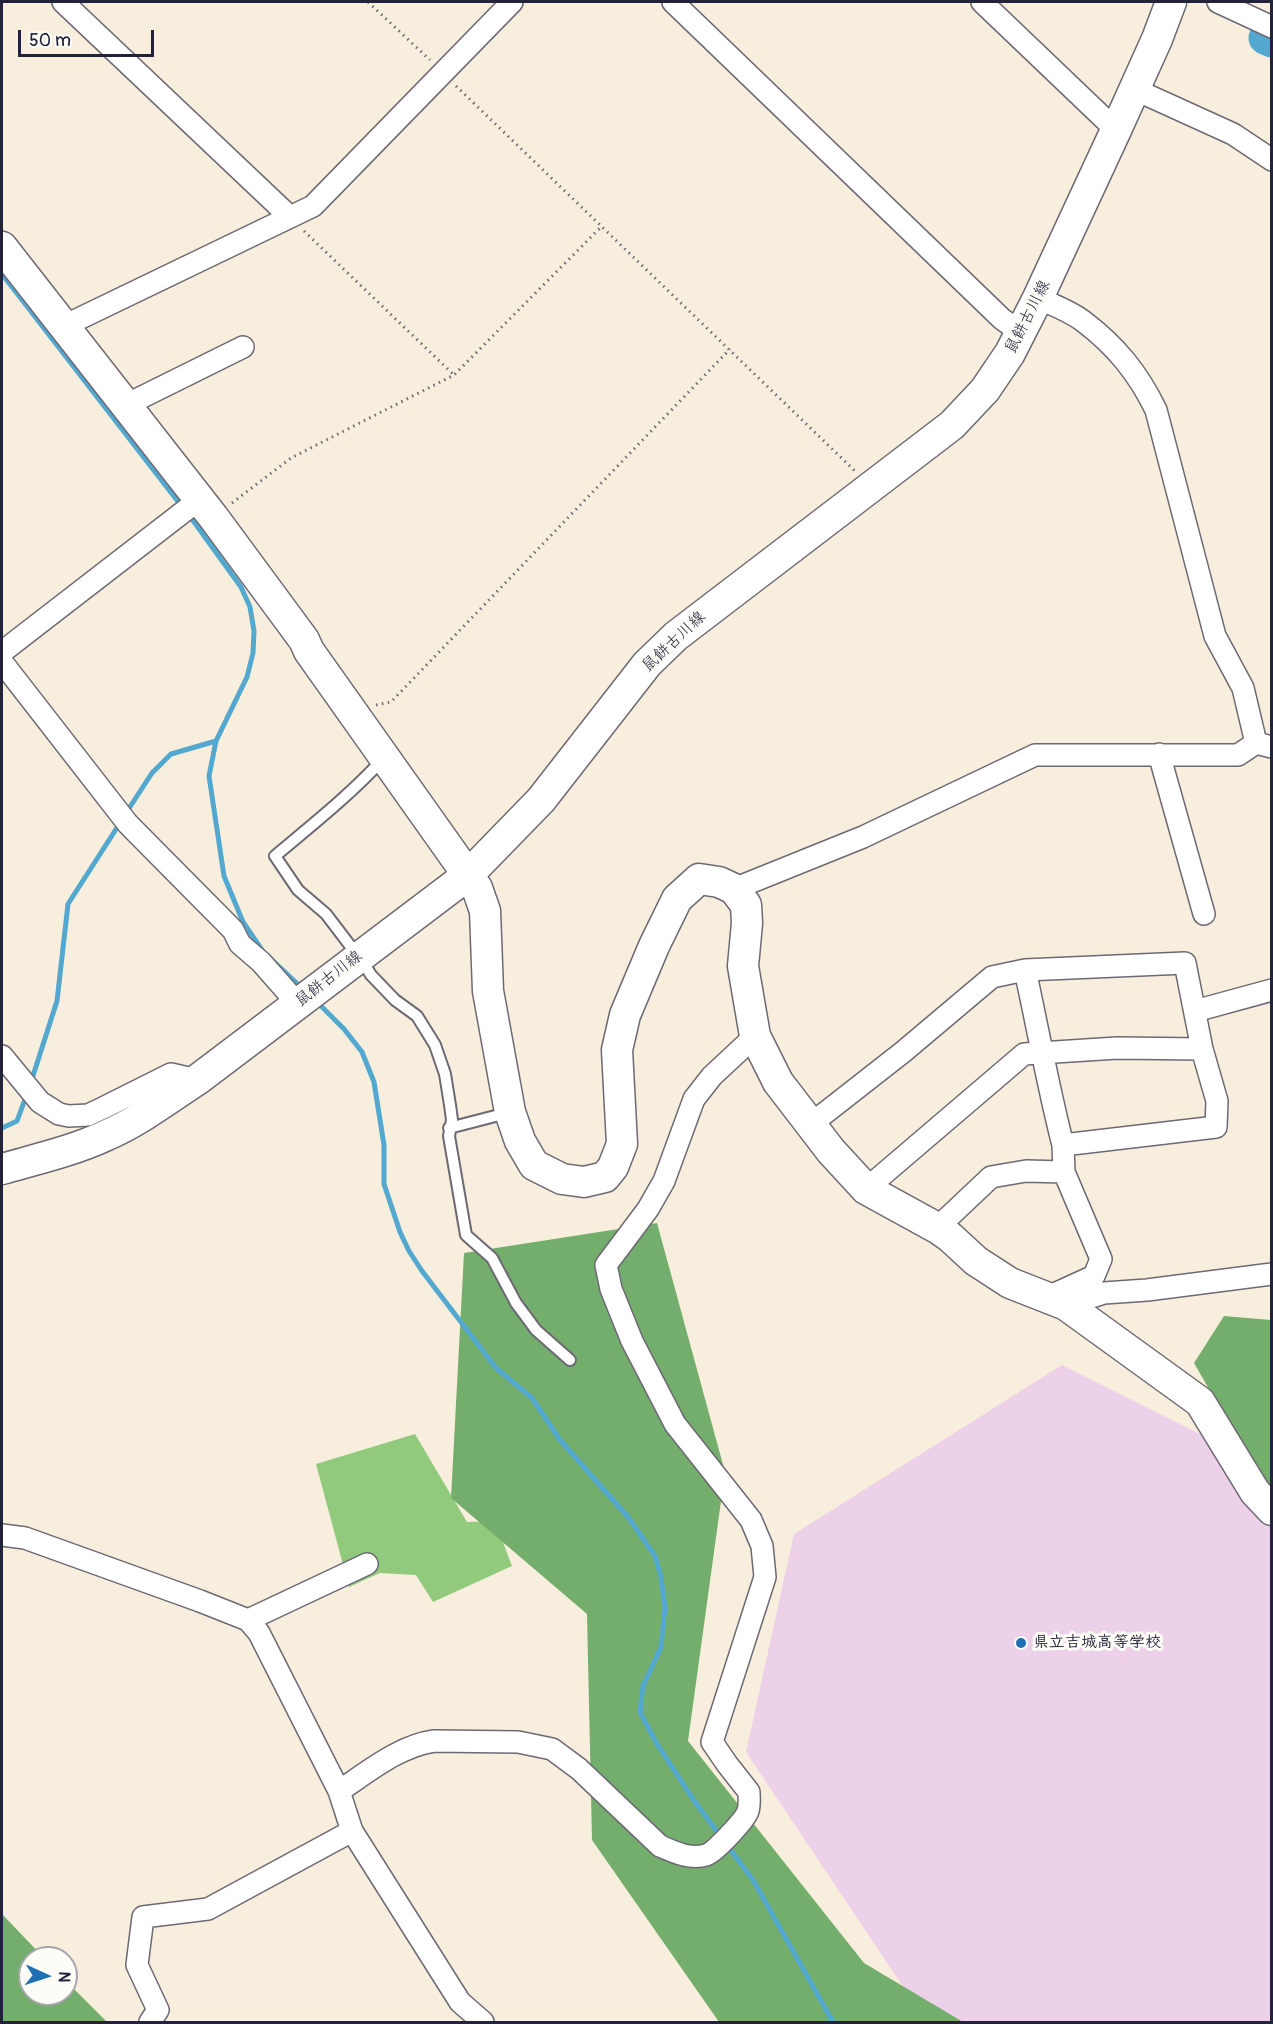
<!DOCTYPE html>
<meta charset="utf-8">
<style>
body{margin:0}
#map{position:relative;width:1273px;height:2024px;overflow:hidden;background:#f8eedd;font-family:Pangolin,sans-serif}
canvas{display:block}
.frame{position:absolute;inset:0;border:3px solid #22223b;pointer-events:none}
.north{position:absolute;left:18px;top:1946px;width:60px;height:60px;box-sizing:border-box;background:#fdfcf7;border:2px solid #a5a5ac;border-radius:50%;rotate:93deg;font-size:16px;font-weight:700;line-height:24px;text-align:center;color:#22223b}
.north::after{content:'';display:block;margin:auto;width:21px;height:27px;background:#1f6fb2;clip-path:polygon(50% 0,100% 100%,50% 72%,0 100%)}
.scale{position:absolute;left:18px;top:30px;width:136px;height:27px;box-sizing:border-box;border:3px solid #22223b;border-top:0;padding-left:8px;font-size:18px;line-height:21px;white-space:nowrap;color:#22223b;-webkit-text-stroke:4px #fdfcf7;paint-order:stroke}
</style>
<div id="map">
<canvas width="1273" height="2024"></canvas>
<div class="frame"></div>
<div class="north">N</div>
<div class="scale">50 m</div>
</div>
<script>
const g = document.querySelector('canvas').getContext('2d');
g.lineJoin = 'round';
function fillPath(path, color) { g.fillStyle = color; g.fill(path, 'evenodd'); }
function strokePath(path, color, width, dash) { g.strokeStyle = color; g.lineWidth = width; g.lineCap = dash ? 'butt' : 'round'; g.setLineDash(dash || []); g.stroke(path); }
function write(font, color, halo, rows, align = 'center') {
  g.font = font + ' Pangolin,"Klee One",sans-serif'; g.lineWidth = 6; g.setLineDash([]); g.textBaseline = 'middle'; g.strokeStyle = halo; g.fillStyle = color; for (const [text, x, y, turn = 0] of rows) {
    g.save(); g.translate(x, y); g.rotate((+turn || 0) * Math.PI / 180); g.textAlign = isNaN(turn) ? turn : align; if (halo) g.strokeText(text, 0, 0); g.fillText(text, 0, 0); g.restore();
  }
}
const built = new Path2D(`
 M 1062,1365 L 1202,1435 L 1271,1522 L 1271,2022 L 931,2022 L 922,2015 L 746,1752 L 794,1534 Z`);
const green = new Path2D(`
 M 415,1434 L 467,1522 L 495,1521 L 512,1566 L 433,1602 L 416,1575 L 380,1573 L 349,1587 L 316,1464 Z`);
const forest = new Path2D(`
 M 657,1223 L 725,1472 L 688,1741 L 864,1963 L 963,2022 L 719,2022 L 592,1840 L 587,1614 L 451,1498 L 464,1253 Z
 M 1224,1316 L 1271,1320 L 1271,1497 L 1194,1363 Z
 M 2,1914 L 44,1958 L 30,1958 L 30,1994 L 66,1994 L 66,1981 L 107,2022 L 2,2022 Z`);
const stream = new Path2D(`
 M 2,274 L 183,508
 M 189,515 L 241,587 L 250,607 L 254,631 L 253,653 L 247,677 L 216,741 L 209,776 L 224,876 L 243,922 L 264,953
 M 126,813 L 152,773 L 171,754 L 216,741
 M 271,959 L 304,990
 M 317,1002 L 344,1029 L 362,1052 L 374,1082 L 384,1145 L 384,1184 L 400,1232 L 409,1251 L 422,1271 L 496,1368 L 532,1398 L 560,1440 L 628,1517 L 655,1556 L 661,1577 L 665,1607 L 661,1647 L 643,1686 L 640,1712 L 657,1744 L 695,1802 L 721,1837
 M 31,1082 L 57,1001 L 68,904 L 120,823
 M 2,1128 L 17,1121 L 27,1094
 M 726,1844 L 753,1880 L 833,2022`);
const river = new Path2D(`
 M 1265,38 L 1272,41`);
const path = new Path2D(`
 M 368,2 L 430,60
 M 456,86 L 855,471
 M 304,231 L 454,375
 M 232,503 L 291,458 L 454,375 L 602,226
 M 376,705 L 391,702 L 730,349`);
const lane = new Path2D(`
 M 358,956 L 326,914 L 298,890 L 275,856 C 312,825 350,795 383,759
 M 366,967 L 371,975 L 395,1000 L 417,1016 L 435,1045 L 445,1074 L 450,1105 L 452,1120 L 449,1136 L 466,1235 L 492,1258 L 516,1303 L 536,1330 L 570,1360
 M 449,1128 L 507,1113`);
const street = new Path2D(`
 M 63,2 L 290,217
 M 673,2 L 1002,319 L 1020,332
 M 982,2 L 1116,130
 M 1218,2 L 1272,27
 M 1134,89 L 1233,134 L 1272,160
 M 1038,298 C 1053,305 1070,311 1083,321 C 1116,346 1138,373 1156,410 L 1215,636 L 1243,688 L 1256,743
 M 64,326 L 313,206 L 512,2
 M 126,405 L 243,347
 M 2,652 L 200,499
 M 2,662 L 128,824 L 233,930 L 240,944 L 261,962 L 298,1004
 M 1159,754 L 1204,914
 M 734,889 L 863,837 L 1035,755 L 1238,755 L 1256,743 L 1272,747
 M 1195,1011 L 1272,990
 M 2,1056 L 40,1102 L 59,1114 L 69,1116 L 88,1115 L 103,1108 L 171,1074 L 197,1080
 M 811,1124 L 903,1052 L 992,977 L 1025,970 L 1185,963 L 1202,1049 L 1217,1101 L 1216,1127 L 1063,1145 C 1048,1087 1038,1029 1025,970
 M 866,1189 L 1024,1054 L 1117,1048 L 1202,1049
 M 937,1228 L 991,1177 L 1026,1171 L 1064,1172
 M 1048,1297 L 1094,1276 L 1101,1259 L 1064,1172 L 1063,1145
 M 1066,1305 L 1104,1293 L 1147,1290 L 1272,1274
 M 2,1535 L 25,1538 L 200,1601 L 248,1620 L 259,1633 L 339,1791 L 352,1831 L 460,2002 L 483,2022
 M 248,1620 L 367,1564
 M 339,1791 C 368,1772 399,1746 434,1741 L 518,1742 L 552,1749 L 579,1769 L 660,1846 C 674,1852 690,1860 706,1855 C 715,1852 745,1820 748,1811 C 750,1805 749,1797 749,1792 L 727,1764 L 712,1742 L 765,1577 L 762,1546 L 751,1520 L 675,1424 L 632,1341 L 611,1289 L 606,1265 L 648,1209 L 664,1181 L 694,1099 L 712,1076 L 755,1036
 M 150,2022 L 158,2010 L 137,1965 L 143,1917 L 208,1909 L 352,1831`);
const secondary = new Path2D(`
 M 2,247 L 214,518 L 304,640 L 309,651 L 477,888 L 485,911 L 488,991 L 510,1112 L 520,1141 L 534,1165 L 562,1179 L 584,1182 L 605,1177 L 613,1167 L 622,1144 L 617,1050 L 625,1015 L 654,946 L 677,899 L 699,879 L 719,882 L 734,889 L 746,905 L 747,923 L 743,966 L 755,1036 L 778,1082 L 831,1151 L 866,1189 L 937,1228 L 950,1237 L 976,1261 L 1010,1283 L 1066,1305 L 1200,1402 L 1255,1492 L 1272,1510
 M 2,1169 C 37,1159 73,1151 107,1135 C 139,1121 168,1099 197,1080 L 468,875 L 541,800 L 647,664 L 676,636 L 952,425 L 985,390 L 1010,353 L 1038,298 L 1116,130 L 1157,39 L 1171,2`);
const markers = [
 [1021,1643,6,"#1f6fb2"]
];
const streetNames = [
 ["鼠餅古川線",1028,317,-63],
 ["鼠餅古川線",674,642,-43],
 ["鼠餅古川線",329,979,-38]
];
const poiNames = [
 ["県立吉城高等学校",1033,1643]
];
fillPath(built, '#ecd1e9');
fillPath(green, '#91ca7d');
fillPath(forest, '#74ae6c');
strokePath(stream, '#53a8cf', 5);
strokePath(river, '#53a8cf', 33);
strokePath(lane, '#6d6974', 14);
strokePath(street, '#6d6974', 24);
strokePath(secondary, '#6d6974', 33);
strokePath(path, '#6d6974', 3, [1.5, 4.5]);
strokePath(lane, '#fff', 10);
strokePath(street, '#fff', 21);
strokePath(secondary, '#fff', 30);
for (const [x, y, r, color] of markers) { const dot = new Path2D(); dot.arc(x, y, r, 0, 2 * Math.PI); g.fillStyle = color; g.fill(dot); strokePath(dot, '#fdfcf7', 2); }
write('16px', '#22223b', '#fdfcf7', streetNames);
write('bold 16px', '#22223b', '#fdfcf7', poiNames, 'left');
</script>
